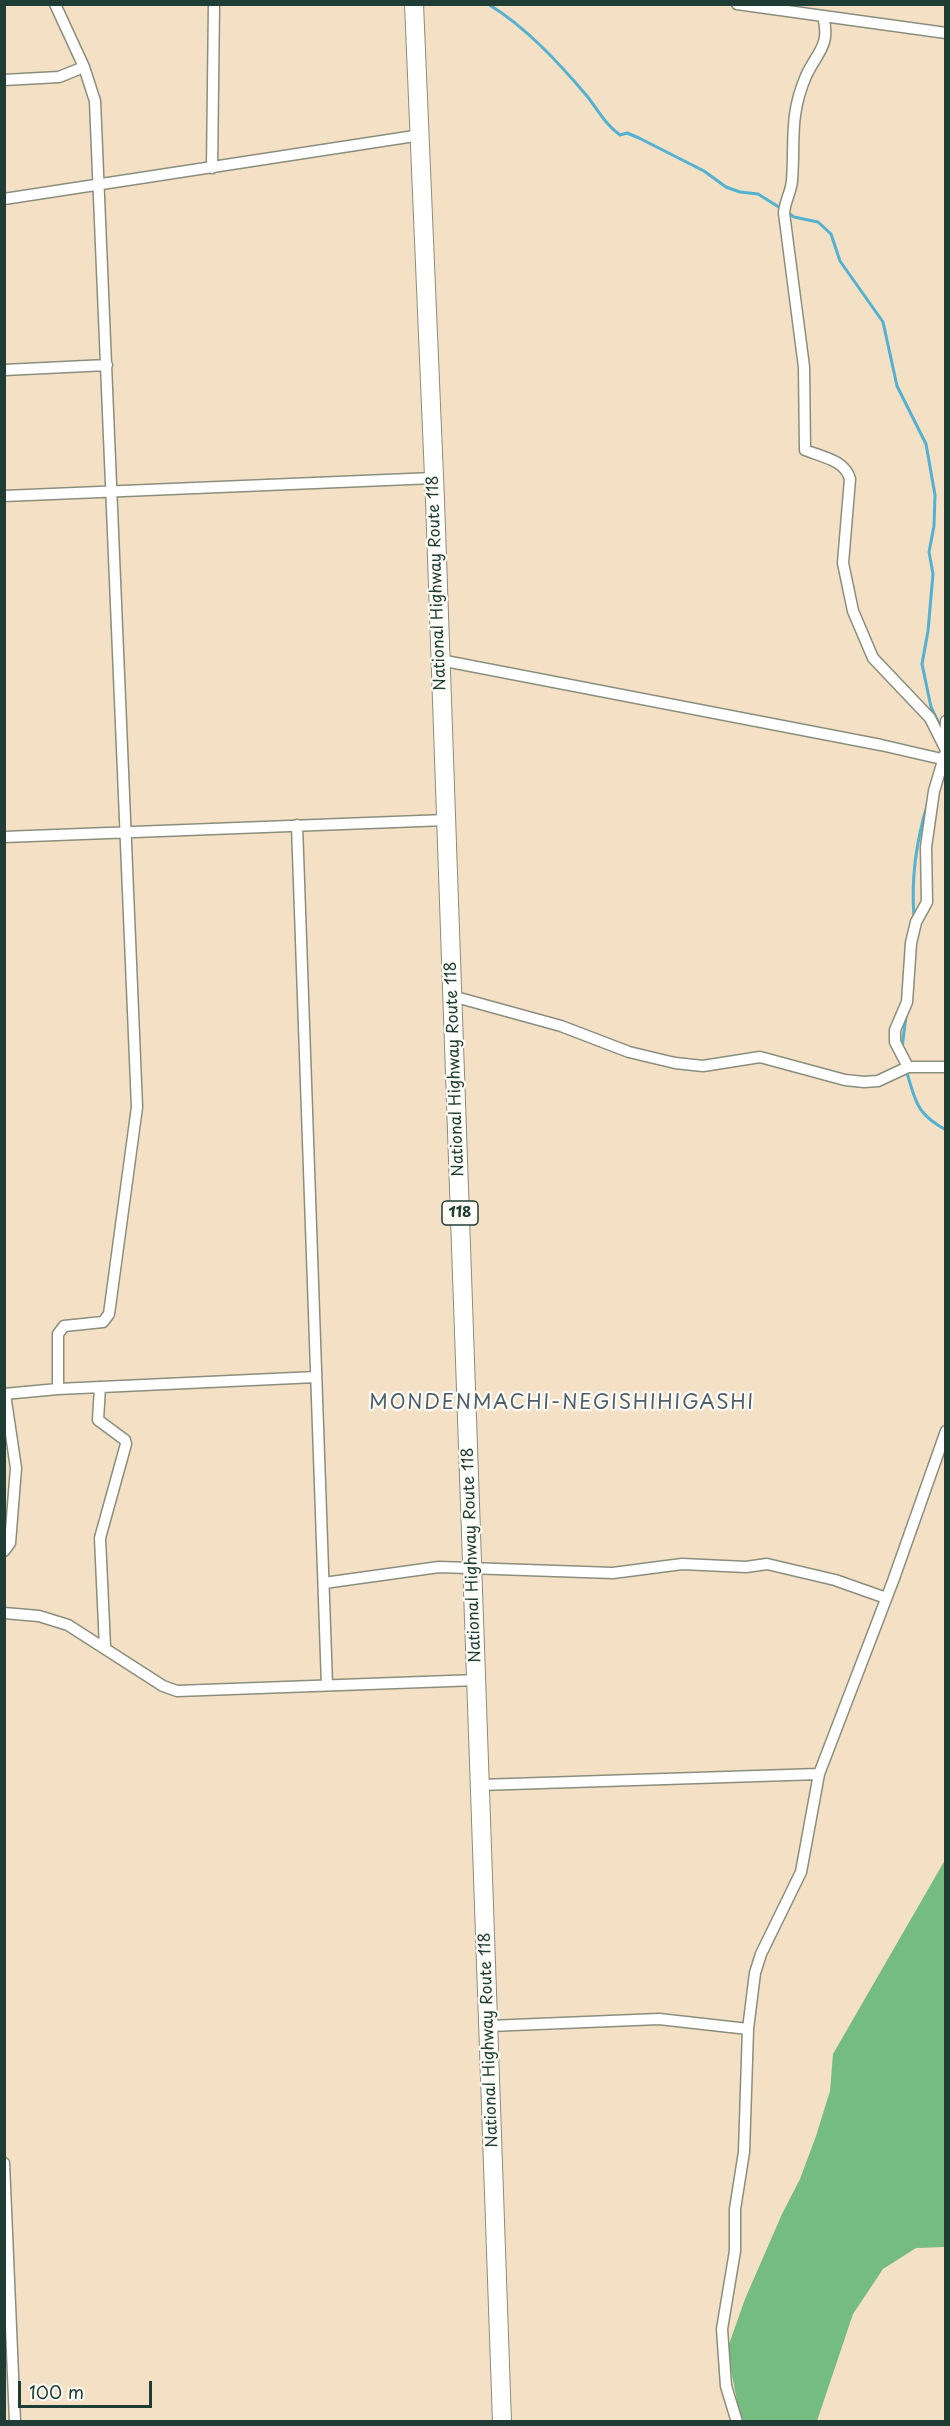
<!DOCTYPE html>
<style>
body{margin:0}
#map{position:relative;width:950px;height:2426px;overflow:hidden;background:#f4e0c5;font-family:"Playpen Sans",sans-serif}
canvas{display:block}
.frame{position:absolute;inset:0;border:6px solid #1f3d34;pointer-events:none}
.scale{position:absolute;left:18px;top:2381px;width:134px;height:27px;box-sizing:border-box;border:3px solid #1f3d34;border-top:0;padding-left:8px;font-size:18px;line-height:21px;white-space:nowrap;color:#1f3d34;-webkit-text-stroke:4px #fdfcf7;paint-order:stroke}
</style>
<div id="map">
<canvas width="950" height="2426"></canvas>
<div class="frame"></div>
<div class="scale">100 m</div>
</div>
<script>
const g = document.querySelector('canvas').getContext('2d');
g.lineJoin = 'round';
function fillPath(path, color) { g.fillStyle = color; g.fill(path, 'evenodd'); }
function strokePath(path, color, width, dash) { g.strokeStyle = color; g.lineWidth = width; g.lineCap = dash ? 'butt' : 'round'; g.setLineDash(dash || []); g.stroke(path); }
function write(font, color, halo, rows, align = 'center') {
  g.font = font + ' "Playpen Sans",sans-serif'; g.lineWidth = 4.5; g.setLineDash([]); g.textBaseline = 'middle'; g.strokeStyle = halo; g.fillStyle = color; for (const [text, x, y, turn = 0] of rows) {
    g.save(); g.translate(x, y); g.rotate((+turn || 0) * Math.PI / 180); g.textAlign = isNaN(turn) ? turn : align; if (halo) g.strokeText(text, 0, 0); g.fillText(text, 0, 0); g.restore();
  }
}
const forest = new Path2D(`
 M 945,1860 L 945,2247 L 916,2248 L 883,2269 L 853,2314 L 817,2421 L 741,2421 L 727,2350 L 745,2299 L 782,2214 L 800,2179 L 816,2136 L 830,2091 L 833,2054 Z`);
const stream = new Path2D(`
 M 488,4 C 526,27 559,63 587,96 C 598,110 605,124 620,135 L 627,133 L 639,138 L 704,171 L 726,187 L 740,192 L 758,194 L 782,209
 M 787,212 L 794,217 L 818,222 L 831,234 L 840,261 L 883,322 L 897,386 L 926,444 L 935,495 L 934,526 L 929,552 L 933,574 L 928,631 L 922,664 L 931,707 L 940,726
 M 914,917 C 911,880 917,838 928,802
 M 902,1048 L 906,1016
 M 906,1070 C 916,1101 915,1113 946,1130`);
const street = new Path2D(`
 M 55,4 L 84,67 L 95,101 L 137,1107 L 109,1314 L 103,1322 L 64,1326 L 58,1334 L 58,1389
 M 737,4 L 946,33
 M 823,16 C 831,46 817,52 806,76 C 789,116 795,139 792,181 C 791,192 785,201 784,213 L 804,367 L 805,450 C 822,457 845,460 850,479 L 843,563 L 853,611 L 873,658 L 930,718 L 946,750
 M 4,80 L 59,77 L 84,67
 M 212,168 L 214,4
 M 4,199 L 421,135
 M 4,370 L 107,365
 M 4,496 L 434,478
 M 440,660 L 881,745 L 946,760
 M 945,744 L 946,721
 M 297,825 L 327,1685
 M 4,837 L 446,820
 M 452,996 L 561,1026 L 629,1052 L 675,1063 L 703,1066 L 760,1057 L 845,1080 L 864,1082 L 878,1081 L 908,1067 L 946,1067
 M 908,1067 L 895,1042 L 895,1030 L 907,1002 L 911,943 L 916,922 L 927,902 L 926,847 L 934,791 L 945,754
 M 100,1387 L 98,1420 L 125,1440 L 126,1444 L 100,1538 L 105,1647
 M 4,1394 L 58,1389 L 316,1377
 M 4,1551 L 10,1543 L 16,1468 L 5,1394
 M 324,1583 L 439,1567 L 613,1573 L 682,1564 L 746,1567 L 767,1564 L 835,1580 L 886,1598
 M 4,1613 L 39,1616 L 68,1625 L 163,1686 L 177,1691 L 477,1680
 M 480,1785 L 819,1774
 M 489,2026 L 659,2019 L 748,2029
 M 4,2163 L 15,2422
 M 737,2422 L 726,2386 L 722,2329 L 735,2251 L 735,2209 L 744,2152 L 748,2029 L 755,1973 L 761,1954 L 801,1872 L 819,1774 L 893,1581 L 946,1431`);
const highway = new Path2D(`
 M 414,4 L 435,500 L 502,2422`);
const shields = [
 [460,1213,36]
];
const shieldNames = [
 ["118",460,1213]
];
const streetNames = [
 ["National Highway Route 118",437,583,-92],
 ["National Highway Route 118",455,1069,-92],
 ["National Highway Route 118",472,1555,-92],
 ["National Highway Route 118",489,2040,-92]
];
const quarterNames = [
 ["MONDENMACHI-NEGISHIHIGASHI",562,1403]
];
fillPath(forest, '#75bc81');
strokePath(stream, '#53b1d1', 3);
strokePath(street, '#8a8e7c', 13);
strokePath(highway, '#8a8e7c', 20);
strokePath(street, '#fff', 10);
strokePath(highway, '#fff', 18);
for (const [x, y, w] of shields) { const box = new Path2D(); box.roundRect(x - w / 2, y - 12, w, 24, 4.5); g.fillStyle = '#fdfcf7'; g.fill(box); strokePath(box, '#1f3d34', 1.5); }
write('bold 15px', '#1f3d34', null, shieldNames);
write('16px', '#1f3d34', '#fdfcf7', streetNames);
g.letterSpacing = '1.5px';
write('20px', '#4f5e69', '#fdfcf7', quarterNames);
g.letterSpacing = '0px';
</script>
